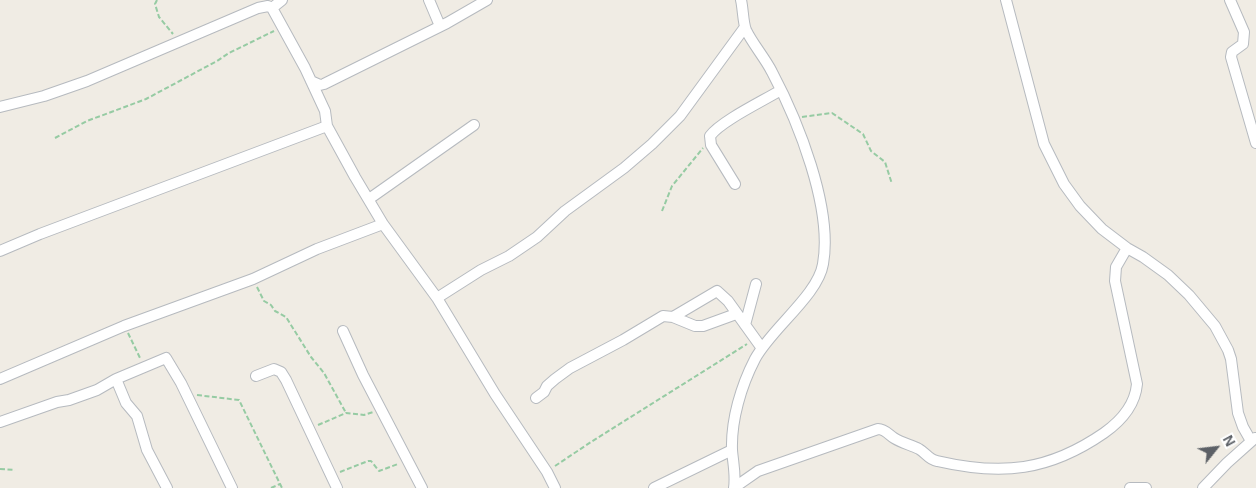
<!DOCTYPE html>
<style>
body{margin:0}
#map{position:relative;width:1256px;height:488px;overflow:hidden;background:#f0ece4;font-family:Arial,sans-serif}
canvas{display:block}
.north{position:absolute;left:1191px;top:423px;width:50px;height:50px;-webkit-text-stroke:4px #fff;paint-order:stroke;rotate:61deg;font-size:14px;font-weight:700;line-height:20px;text-align:center;color:#5c6066}
.north::after{content:'';display:block;margin:auto;width:18px;height:22px;background:#5c6066;clip-path:polygon(50% 0,100% 100%,50% 72%,0 100%)}
</style>
<div id="map">
<canvas width="1256" height="488"></canvas>
<div class="north">N</div>
</div>
<script>
const g = document.querySelector('canvas').getContext('2d');
g.lineJoin = 'round';
function strokePath(path, color, width, dash) { g.strokeStyle = color; g.lineWidth = width; g.lineCap = dash ? 'butt' : 'round'; g.setLineDash(dash || []); g.stroke(path); }
const path = new Path2D(`
 M 157,0 L 155,4 L 159,17 L 173,34
 M 802,117 L 832,113 L 863,134 L 871,151 L 885,162 L 892,184
 M 55,138 L 87,121 L 146,99 L 217,61 L 229,53 L 274,31
 M 662,211 L 672,186 L 703,148
 M 257,287 L 264,301 L 271,305 L 275,311 L 286,317 L 311,357 L 324,373 L 346,413
 M 128,333 L 140,358
 M 197,395 L 239,400 L 282,488
 M 318,425 L 346,413 L 364,415 L 373,412
 M 555,466 L 591,442 L 747,344
 M 0,469 L 15,470
 M 340,472 L 368,461 L 371,461 L 379,471 L 398,464
 M 271,488 L 280,484`);
const minor = new Path2D(`
 M 429,0 L 440,26
 M 1006,0 L 1044,144 L 1064,184 L 1080,206 L 1102,229 L 1127,248 L 1143,257 L 1168,275 L 1189,295 L 1215,326 L 1228,350 L 1231,359 L 1238,413 L 1243,427 L 1251,441
 M 1230,0 L 1244,32 L 1243,44 L 1232,52 L 1231,57 L 1256,143
 M 272,8 L 282,0
 M 311,81 L 320,85 L 324,84 L 447,23 L 487,0
 M 0,107 L 44,96 L 87,81 L 258,8 L 268,6 L 272,8 L 305,68 L 325,111 L 327,126 L 355,177 L 383,224 L 437,298 L 495,394 L 547,472 L 555,488
 M 735,184 L 711,145 L 710,136 C 721,121 763,101 781,90
 M 369,199 L 474,125
 M 0,251 L 40,234 L 327,126
 M 437,298 L 481,270 L 509,256 L 537,237 L 565,211 L 624,168 L 652,144 L 680,116 L 745,27
 M 673,317 L 717,291 L 728,301 L 761,347
 M 745,325 L 756,284
 M 343,331 L 363,375 L 422,488
 M 256,376 L 274,369 L 281,372 L 286,380 L 337,488
 M 0,379 L 124,326 L 253,279 L 317,249 L 383,224
 M 116,379 L 126,403 L 137,416 L 147,450 L 167,488
 M 536,398 L 544,392 L 547,386 L 555,379 L 570,368 L 623,340 L 663,316 L 673,317 L 695,326 L 703,326 L 736,314
 M 0,422 L 57,402 L 69,400 L 97,390 L 116,379 L 166,358 L 181,383 L 232,488
 M 735,487 L 758,471 L 878,429 C 885,429 889,435 894,438 C 902,443 911,445 919,449 C 926,453 929,460 937,461 C 1002,476 1049,471 1104,433 C 1121,421 1135,406 1137,384 L 1115,281 L 1116,267 L 1127,248
 M 654,488 L 732,450
 M 734,488 C 736,475 733,463 732,450 C 731,420 741,386 755,359 C 771,329 818,295 823,264 C 833,208 798,121 772,72 C 765,58 752,43 746,30 C 743,23 743,8 741,0
 M 1130,488 L 1146,488
 M 1203,488 L 1227,463 L 1255,438`);
strokePath(minor, '#b6babf', 12);
strokePath(path, '#96cba3', 2, [5, 2.5]);
strokePath(minor, '#fff', 10);
</script>
